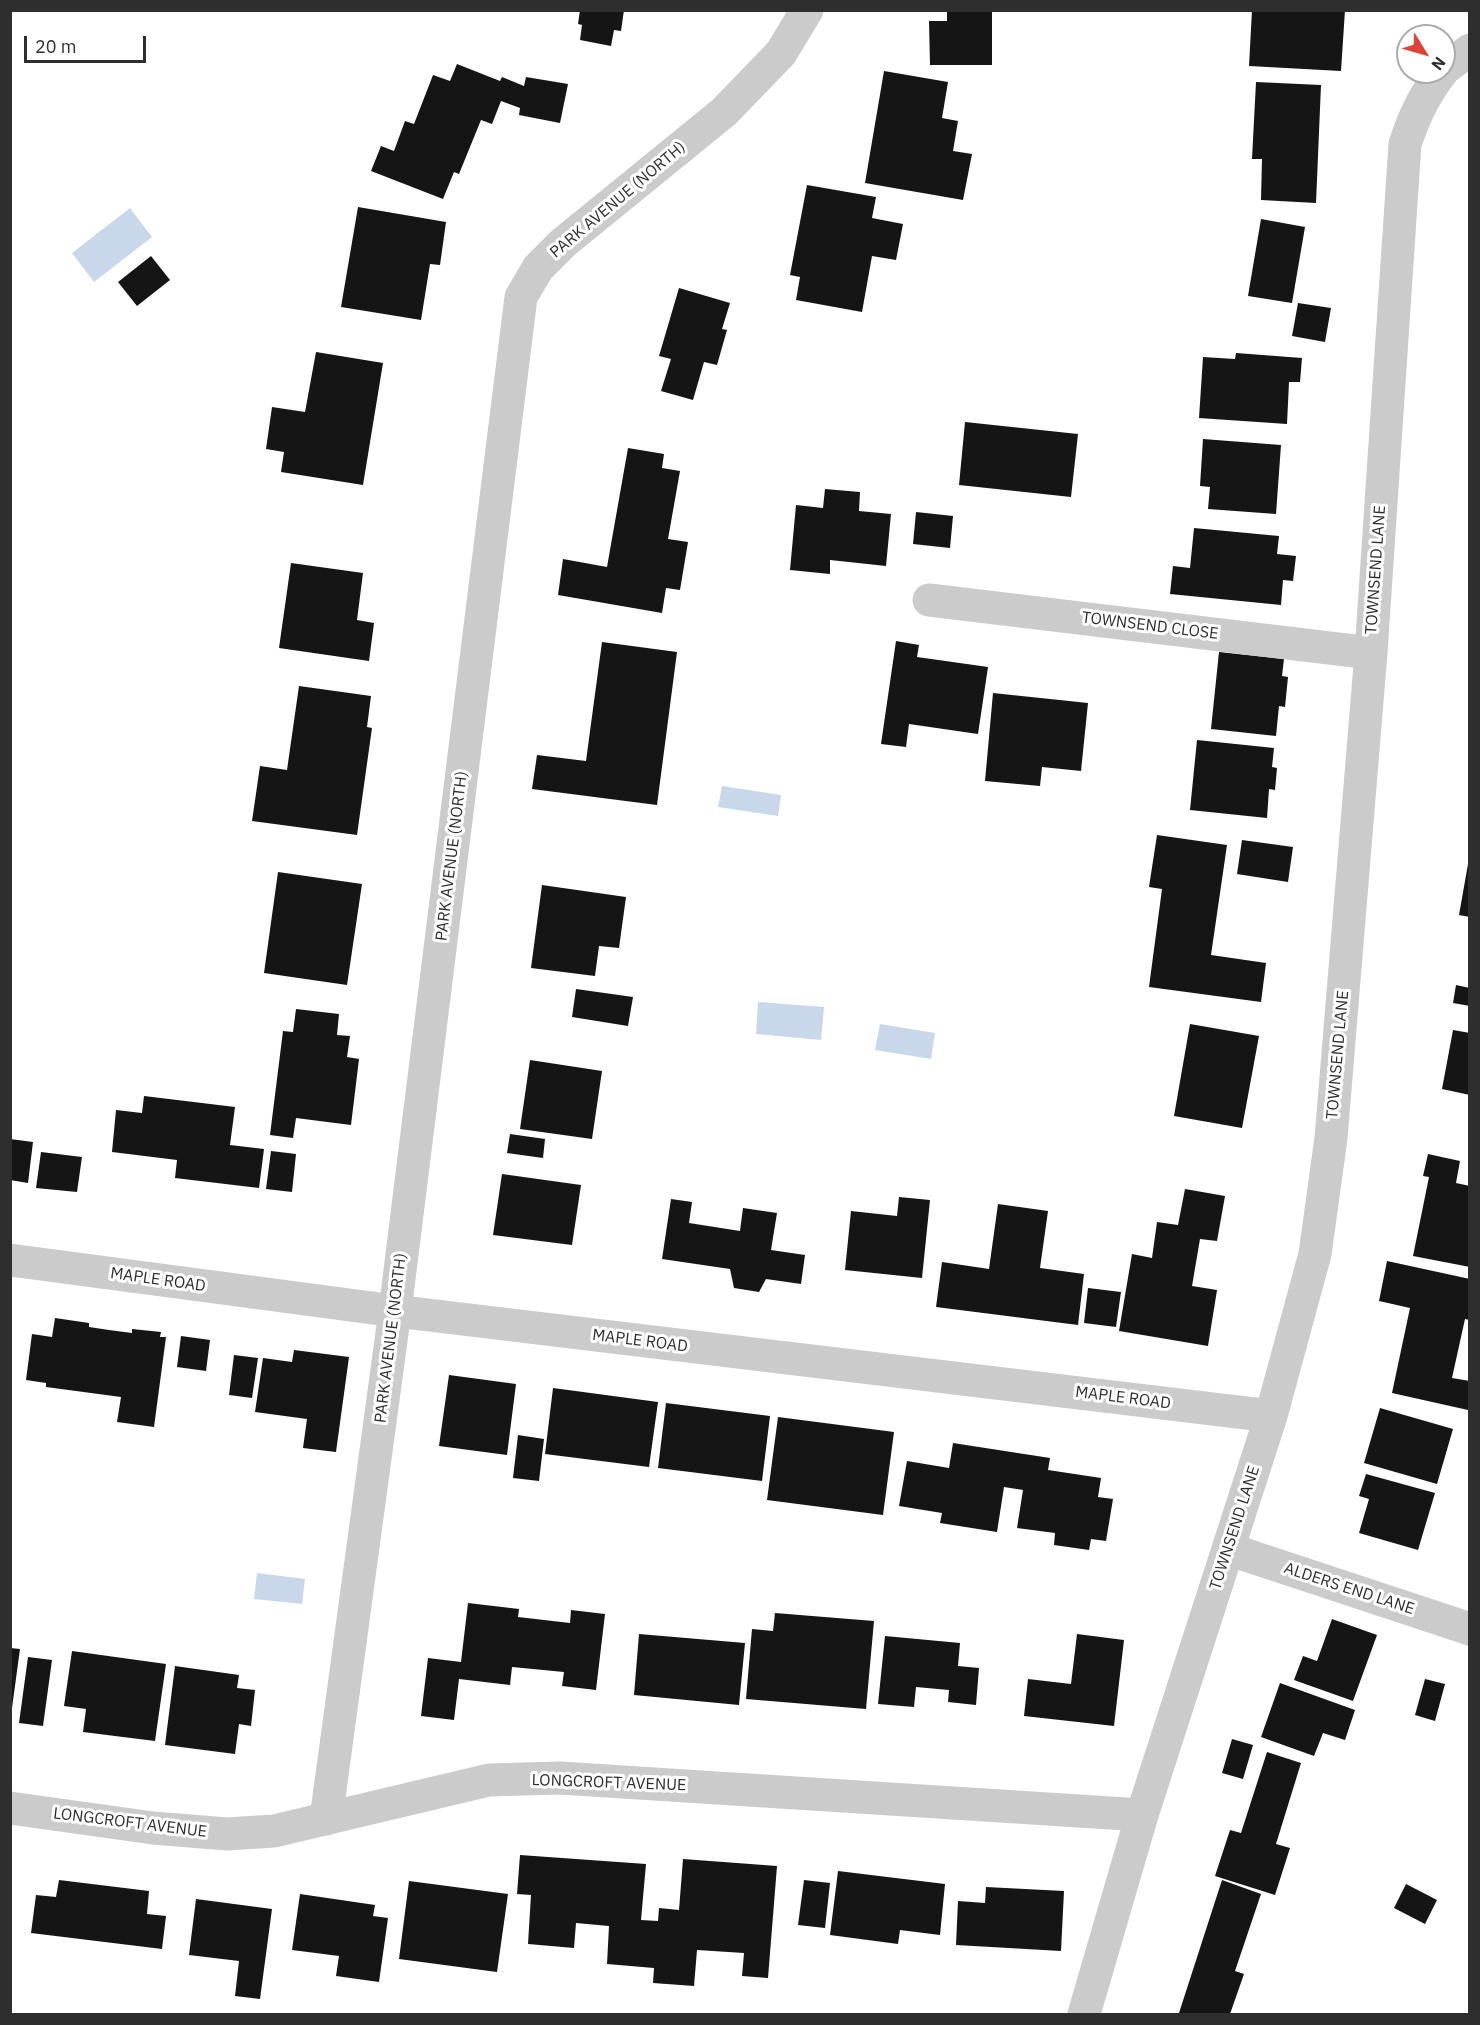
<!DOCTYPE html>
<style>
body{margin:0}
#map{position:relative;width:1480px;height:2025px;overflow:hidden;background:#fff;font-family:"IBM Plex Sans",sans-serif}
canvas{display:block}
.frame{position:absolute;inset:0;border:12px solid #2e2e2e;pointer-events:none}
.north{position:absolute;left:1396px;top:24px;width:60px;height:60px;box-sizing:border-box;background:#fff;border:2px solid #ababab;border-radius:50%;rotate:127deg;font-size:16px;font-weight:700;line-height:24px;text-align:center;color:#2e2e2e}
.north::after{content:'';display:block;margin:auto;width:21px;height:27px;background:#e04235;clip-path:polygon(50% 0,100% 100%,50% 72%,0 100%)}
.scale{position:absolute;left:24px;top:36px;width:122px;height:27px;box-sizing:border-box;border:3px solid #2e2e2e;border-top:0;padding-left:8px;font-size:18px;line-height:21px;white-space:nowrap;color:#2e2e2e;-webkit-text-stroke:4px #fff;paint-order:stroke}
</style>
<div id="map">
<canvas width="1480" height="2025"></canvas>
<div class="frame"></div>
<div class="north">N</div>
<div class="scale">20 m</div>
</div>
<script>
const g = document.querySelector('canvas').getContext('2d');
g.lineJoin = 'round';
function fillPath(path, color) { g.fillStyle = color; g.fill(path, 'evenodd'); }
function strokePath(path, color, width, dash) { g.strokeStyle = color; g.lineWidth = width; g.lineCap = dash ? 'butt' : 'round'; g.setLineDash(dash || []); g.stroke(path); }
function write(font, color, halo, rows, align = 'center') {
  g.font = font + ' "IBM Plex Sans",sans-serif'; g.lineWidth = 6; g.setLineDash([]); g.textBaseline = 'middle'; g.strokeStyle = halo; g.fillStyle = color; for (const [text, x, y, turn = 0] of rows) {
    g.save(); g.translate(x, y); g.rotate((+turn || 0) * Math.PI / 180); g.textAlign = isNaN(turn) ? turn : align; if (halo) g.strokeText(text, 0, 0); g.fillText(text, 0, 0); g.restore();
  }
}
const water = new Path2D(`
 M 130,208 L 152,237 L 94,282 L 72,253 Z
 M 722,786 L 781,795 L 778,816 L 718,807 Z
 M 758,1002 L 824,1007 L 821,1040 L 756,1034 Z
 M 880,1024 L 935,1033 L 931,1059 L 875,1050 Z
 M 257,1573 L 305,1579 L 302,1604 L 254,1599 Z`);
const building = new Path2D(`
 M 580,10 L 624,10 L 621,31 L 614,30 L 611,46 L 580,40 L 582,25 L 578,24 Z
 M 947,10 L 992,10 L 992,65 L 930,65 L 929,21 L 947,21 Z
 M 1252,10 L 1345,10 L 1341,71 L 1249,66 Z
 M 457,64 L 500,81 L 502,77 L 524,86 L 526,77 L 568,84 L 560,123 L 519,115 L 520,108 L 501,101 L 492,124 L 481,120 L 459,174 L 454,172 L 443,199 L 371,171 L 381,146 L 394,151 L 405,121 L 414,124 L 433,75 L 450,81 Z
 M 884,71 L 948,82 L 942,118 L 958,121 L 953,151 L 972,154 L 963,200 L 865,183 Z
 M 1256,82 L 1321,85 L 1316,203 L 1261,200 L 1262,159 L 1252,159 Z
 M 807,185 L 876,197 L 872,218 L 903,224 L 896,260 L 872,256 L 862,312 L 796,300 L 800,277 L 790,275 Z
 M 358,207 L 446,222 L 440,265 L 430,264 L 421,320 L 341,307 Z
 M 1261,219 L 1305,227 L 1292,303 L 1248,296 Z
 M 151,256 L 170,280 L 137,306 L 118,282 Z
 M 679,288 L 730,303 L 722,329 L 727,330 L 717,365 L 704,362 L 693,400 L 661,391 L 671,359 L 659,356 Z
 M 1298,303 L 1331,308 L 1325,342 L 1292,336 Z
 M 316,352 L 383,363 L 363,485 L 281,472 L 284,452 L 266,449 L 272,407 L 305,412 Z
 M 1236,353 L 1302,358 L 1300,382 L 1289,382 L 1287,424 L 1199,418 L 1203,357 L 1235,359 Z
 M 965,422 L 1078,434 L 1071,497 L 959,485 Z
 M 1203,439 L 1281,445 L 1276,514 L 1208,509 L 1210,487 L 1200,486 Z
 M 628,448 L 664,454 L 662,468 L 680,471 L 668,539 L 688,542 L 680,590 L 666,588 L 662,613 L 558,595 L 563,559 L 607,567 Z
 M 825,489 L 860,492 L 859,511 L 891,514 L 886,566 L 830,560 L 830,574 L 790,570 L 796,505 L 823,508 Z
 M 916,512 L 953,516 L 950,548 L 913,544 Z
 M 1194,528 L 1279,536 L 1277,554 L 1296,556 L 1293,581 L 1283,580 L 1281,605 L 1170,594 L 1173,566 L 1190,568 Z
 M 291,563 L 363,573 L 357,620 L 374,623 L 369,661 L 279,648 Z
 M 896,641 L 919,645 L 917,657 L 988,667 L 978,734 L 909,724 L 906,747 L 881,744 Z
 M 602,642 L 677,652 L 657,805 L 532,789 L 537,755 L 586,761 Z
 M 1219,652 L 1284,659 L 1282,676 L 1288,677 L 1285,707 L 1279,706 L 1276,736 L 1211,729 Z
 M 299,686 L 371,696 L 367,727 L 372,728 L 357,835 L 252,821 L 260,766 L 287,770 Z
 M 993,693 L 1088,703 L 1081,771 L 1042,767 L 1040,786 L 985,781 Z
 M 1197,740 L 1274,748 L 1272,767 L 1277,768 L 1275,790 L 1269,789 L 1267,818 L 1190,810 Z
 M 1157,835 L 1227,845 L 1211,955 L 1266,963 L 1261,1002 L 1149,987 L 1162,889 L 1149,887 Z
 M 1242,840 L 1293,847 L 1288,882 L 1237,874 Z
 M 1468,864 L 1470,864 L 1470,917 L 1459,915 Z
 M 278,872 L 362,884 L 347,985 L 264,973 Z
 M 542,885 L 626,897 L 619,948 L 599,946 L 595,976 L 531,968 Z
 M 1456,985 L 1470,988 L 1470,1006 L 1453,1003 Z
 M 576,989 L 633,997 L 628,1026 L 572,1017 Z
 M 296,1009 L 339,1014 L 337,1035 L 350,1036 L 347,1057 L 359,1059 L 351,1125 L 296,1118 L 293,1138 L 270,1135 L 283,1031 L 293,1032 Z
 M 1190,1024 L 1259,1036 L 1242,1128 L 1174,1116 Z
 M 1453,1030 L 1470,1033 L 1470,1095 L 1442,1089 Z
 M 530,1060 L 602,1071 L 592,1139 L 520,1129 Z
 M 144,1096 L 235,1107 L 230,1145 L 264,1149 L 259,1188 L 175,1178 L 177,1160 L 112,1152 L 116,1110 L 142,1113 Z
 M 510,1134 L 545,1139 L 543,1158 L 507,1153 Z
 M 10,1139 L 33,1142 L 28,1183 L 10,1180 Z
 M 271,1151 L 296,1154 L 292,1192 L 266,1189 Z
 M 41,1152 L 82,1157 L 77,1192 L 36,1188 Z
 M 1428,1154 L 1460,1161 L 1456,1183 L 1470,1186 L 1470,1267 L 1413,1256 L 1429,1177 L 1423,1176 Z
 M 502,1174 L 581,1185 L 572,1245 L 493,1235 Z
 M 1185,1189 L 1225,1196 L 1217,1241 L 1200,1239 L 1192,1286 L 1217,1290 L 1208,1346 L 1119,1331 L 1132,1254 L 1152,1258 L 1157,1222 L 1178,1225 Z
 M 899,1197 L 930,1200 L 922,1278 L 845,1270 L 851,1211 L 897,1216 Z
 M 671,1199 L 692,1202 L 689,1223 L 740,1231 L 743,1208 L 777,1213 L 771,1250 L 805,1255 L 801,1284 L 766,1279 L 759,1292 L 734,1288 L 730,1269 L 662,1259 Z
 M 998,1204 L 1048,1211 L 1040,1268 L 1084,1274 L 1078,1325 L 936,1307 L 942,1262 L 989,1269 Z
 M 1387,1261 L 1470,1279 L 1470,1320 L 1465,1319 L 1452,1378 L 1470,1381 L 1468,1410 L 1392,1393 L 1410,1308 L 1379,1301 Z
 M 1088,1288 L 1121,1292 L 1116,1327 L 1084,1323 Z
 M 55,1318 L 89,1323 L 89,1327 L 109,1330 L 132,1333 L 132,1329 L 161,1332 L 160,1337 L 166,1337 L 154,1427 L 117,1422 L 121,1397 L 46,1387 L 46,1383 L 26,1380 L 32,1334 L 52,1337 Z
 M 181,1336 L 210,1340 L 206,1371 L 177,1367 Z
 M 294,1350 L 349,1357 L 336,1452 L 303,1448 L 307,1419 L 255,1412 L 263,1358 L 292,1362 Z
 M 234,1355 L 258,1358 L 252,1398 L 229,1395 Z
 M 449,1375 L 516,1384 L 507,1455 L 439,1446 Z
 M 553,1388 L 658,1402 L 649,1467 L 545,1454 Z
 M 666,1403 L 770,1416 L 762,1481 L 658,1468 Z
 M 1380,1408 L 1453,1429 L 1437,1484 L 1364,1463 Z
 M 778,1417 L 894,1432 L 883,1515 L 767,1500 Z
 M 518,1435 L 544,1439 L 539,1481 L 513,1478 Z
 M 953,1443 L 1050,1458 L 1048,1470 L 1101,1478 L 1098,1497 L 1113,1499 L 1106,1541 L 1091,1539 L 1089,1550 L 1054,1545 L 1055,1533 L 1017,1528 L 1023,1490 L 1004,1487 L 997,1532 L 940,1523 L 942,1513 L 899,1506 L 907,1461 L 949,1468 Z
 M 1366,1474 L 1435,1493 L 1418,1550 L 1359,1533 L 1369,1499 L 1359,1496 Z
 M 468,1603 L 519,1609 L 518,1617 L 570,1623 L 571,1610 L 605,1614 L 596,1690 L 562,1686 L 564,1672 L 512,1667 L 510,1685 L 459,1679 L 454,1720 L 421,1716 L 428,1658 L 461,1662 Z
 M 775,1613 L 874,1621 L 866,1709 L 746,1699 L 752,1629 L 773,1631 Z
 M 1332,1619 L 1377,1635 L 1353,1701 L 1294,1680 L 1303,1656 L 1317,1661 Z
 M 639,1634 L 745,1643 L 739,1705 L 634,1695 Z
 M 1077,1634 L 1124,1640 L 1114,1726 L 1024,1716 L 1028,1679 L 1071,1684 Z
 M 885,1636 L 960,1643 L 958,1666 L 979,1668 L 976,1705 L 948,1702 L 949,1690 L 916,1687 L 914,1707 L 878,1704 Z
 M 10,1648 L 20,1649 L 12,1708 L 10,1708 Z
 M 72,1651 L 166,1664 L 155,1741 L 83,1732 L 86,1709 L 64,1706 Z
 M 28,1657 L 52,1660 L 43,1726 L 19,1723 Z
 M 175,1666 L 239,1675 L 237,1688 L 255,1690 L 251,1726 L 239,1724 L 235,1754 L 165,1745 Z
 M 1425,1679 L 1445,1684 L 1435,1721 L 1415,1715 Z
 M 1280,1683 L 1355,1710 L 1345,1740 L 1323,1733 L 1314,1756 L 1261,1737 Z
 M 1232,1739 L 1253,1745 L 1243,1779 L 1222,1773 Z
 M 1267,1752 L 1301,1763 L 1276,1844 L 1290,1848 L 1275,1895 L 1215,1876 L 1230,1830 L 1241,1833 Z
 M 520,1855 L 646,1864 L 641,1920 L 658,1921 L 659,1908 L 679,1910 L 683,1859 L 777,1866 L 768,1978 L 742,1976 L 744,1953 L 697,1950 L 694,1986 L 653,1983 L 654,1968 L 607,1964 L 609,1926 L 576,1923 L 574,1948 L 528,1944 L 531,1895 L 517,1894 Z
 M 838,1871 L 945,1884 L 940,1935 L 900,1930 L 898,1944 L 830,1935 Z
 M 59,1880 L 149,1891 L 147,1914 L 166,1916 L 162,1949 L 31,1933 L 36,1895 L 56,1897 Z
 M 804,1880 L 830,1883 L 825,1928 L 798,1925 Z
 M 1222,1880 L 1261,1894 L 1235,1971 L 1244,1974 L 1230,2014 L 1182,2014 L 1179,2013 Z
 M 409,1881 L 508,1894 L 497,1972 L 399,1959 Z
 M 1406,1884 L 1437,1900 L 1425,1924 L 1394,1908 Z
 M 986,1887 L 1064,1891 L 1061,1951 L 956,1945 L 958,1901 L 985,1903 Z
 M 300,1894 L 375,1905 L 373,1916 L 388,1918 L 379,1982 L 336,1976 L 339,1956 L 292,1950 Z
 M 196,1899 L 272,1909 L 260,1999 L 235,1996 L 239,1961 L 189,1955 Z`);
const minor = new Path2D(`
 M 1444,69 L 1470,50
 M 929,600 L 1371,653
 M 10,1260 L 395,1311 L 1271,1416
 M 1228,1549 L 1470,1629
 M 10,1808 L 153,1828 L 227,1834 L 274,1831 L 489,1780 L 560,1778 L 1142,1815
 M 326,1819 L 395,1311 L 521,297 L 538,268 L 563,243 L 724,112 L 781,53 L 807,10
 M 1084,2014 L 1142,1815 L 1271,1416 L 1315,1254 L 1331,1138 L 1371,653 L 1405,144 C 1414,117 1424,95 1442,72`);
const streetNames = [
 ["PARK AVENUE (NORTH)",618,200,-40],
 ["TOWNSEND LANE",1376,570,-86],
 ["TOWNSEND CLOSE",1150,626,7],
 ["PARK AVENUE (NORTH)",452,856,-83],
 ["TOWNSEND LANE",1338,1055,-85],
 ["MAPLE ROAD",158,1280,8],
 ["PARK AVENUE (NORTH)",391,1338,-83],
 ["MAPLE ROAD",640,1341,7],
 ["MAPLE ROAD",1123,1398,7],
 ["TOWNSEND LANE",1235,1528,-72],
 ["ALDERS END LANE",1349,1589,18],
 ["LONGCROFT AVENUE",609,1783,2],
 ["LONGCROFT AVENUE",130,1823,7]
];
fillPath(water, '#c8d8ea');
fillPath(building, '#151515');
strokePath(minor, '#cbcbcb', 33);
write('16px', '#2e2e2e', '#fff', streetNames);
</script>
